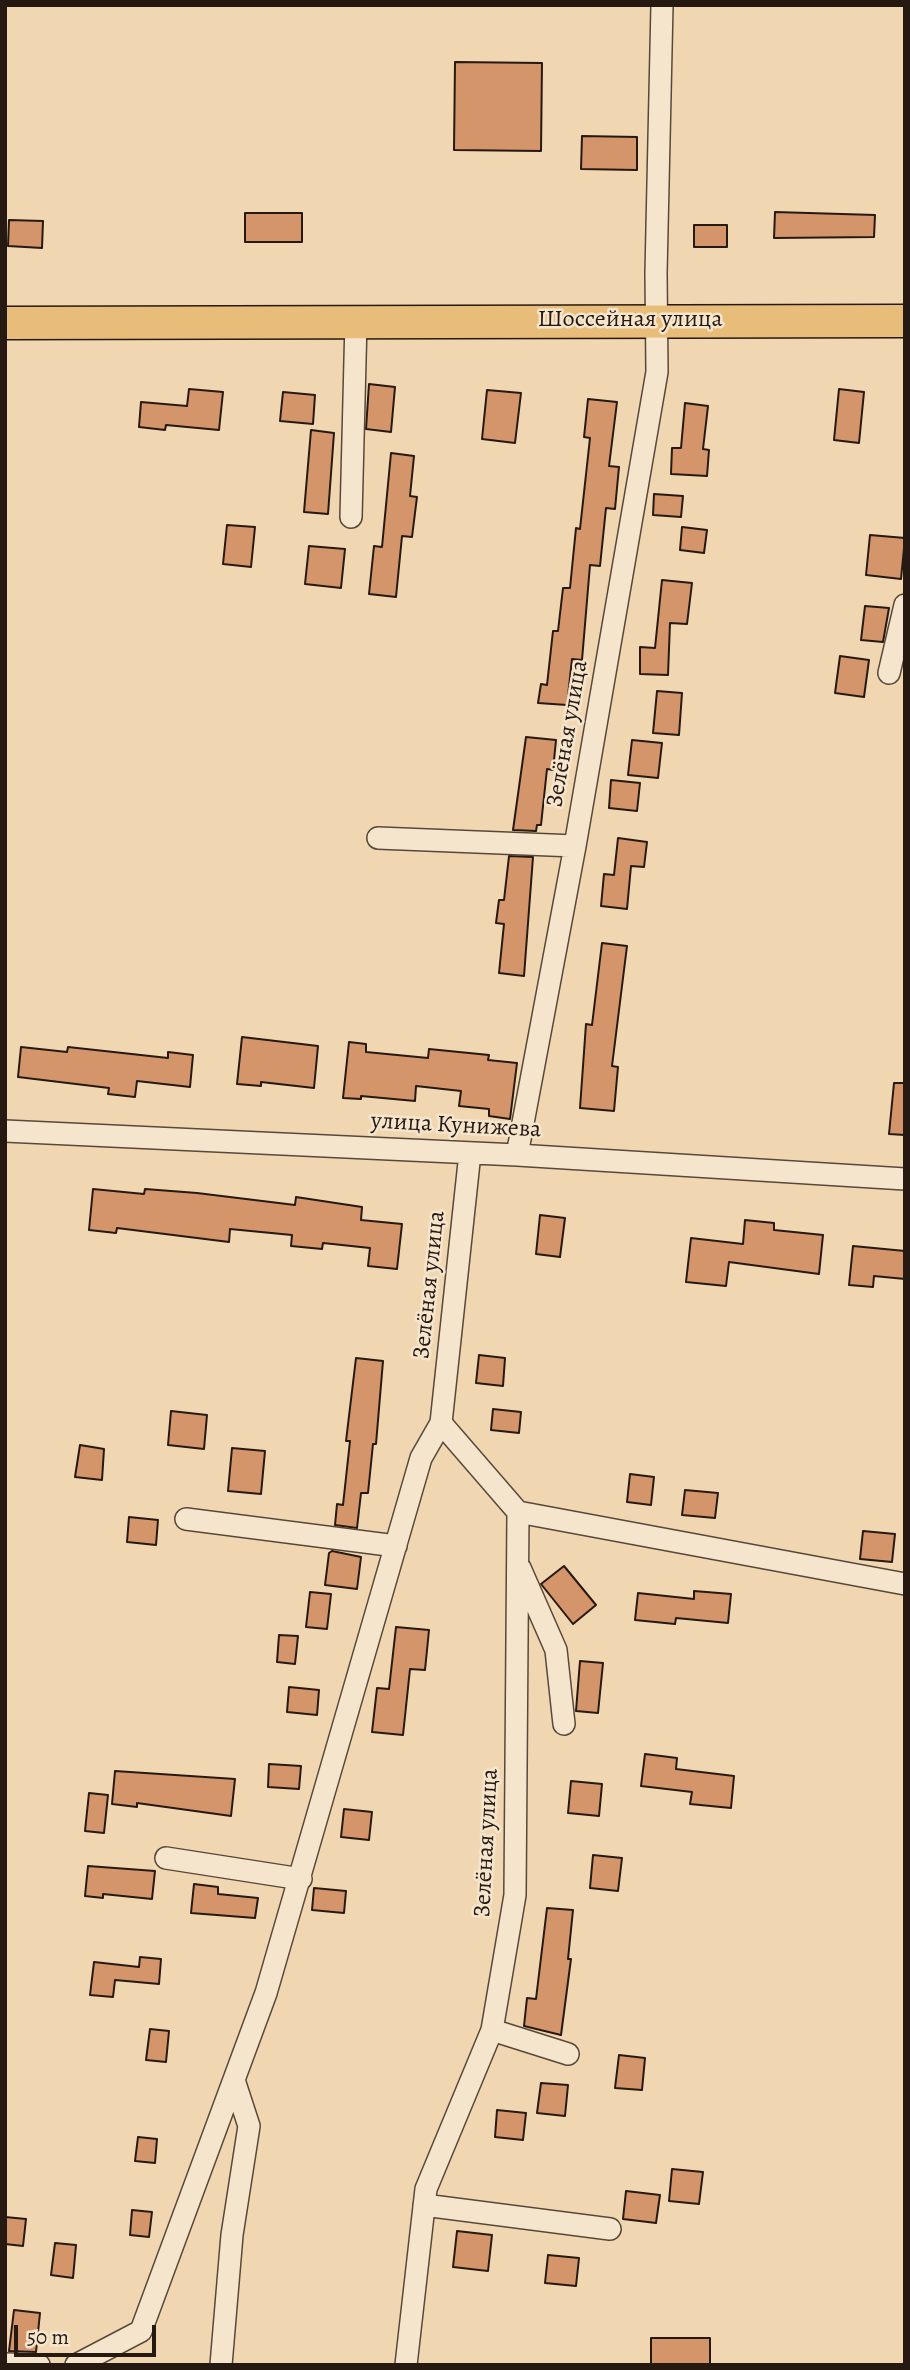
<!DOCTYPE html>
<meta charset="utf-8">
<style>
body{margin:0}
#map{position:relative;width:910px;height:2370px;overflow:hidden;background:#f0d7b2;font-family:Alegreya,serif}
canvas{display:block}
.frame{position:absolute;inset:0;border:7px solid #261912;pointer-events:none}
.scale{position:absolute;left:14px;top:2325px;width:142px;height:32px;box-sizing:border-box;border:4px solid #261912;border-top:0;padding-left:9px;font-size:21px;line-height:24px;white-space:nowrap;color:#261912;-webkit-text-stroke:5px #f5e5cd;paint-order:stroke}
</style>
<div id="map">
<canvas width="910" height="2370"></canvas>
<div class="frame"></div>
<div class="scale">50 m</div>
</div>
<script>
const g = document.querySelector('canvas').getContext('2d');
g.lineJoin = 'round';
function fillPath(path, color) { g.fillStyle = color; g.fill(path, 'evenodd'); }
function strokePath(path, color, width, dash) { g.strokeStyle = color; g.lineWidth = width; g.lineCap = dash ? 'butt' : 'round'; g.setLineDash(dash || []); g.stroke(path); }
function write(font, color, halo, rows, align = 'center') {
  g.font = font + ' Alegreya,serif'; g.lineWidth = 5; g.setLineDash([]); g.textBaseline = 'middle'; g.strokeStyle = halo; g.fillStyle = color; for (const [text, x, y, turn = 0] of rows) {
    g.save(); g.translate(x, y); g.rotate((+turn || 0) * Math.PI / 180); g.textAlign = isNaN(turn) ? turn : align; if (halo) g.strokeText(text, 0, 0); g.fillText(text, 0, 0); g.restore();
  }
}
const building = new Path2D(`
 M 455,62 L 542,63 L 541,151 L 454,150 Z
 M 582,136 L 637,137 L 637,170 L 581,169 Z
 M 775,212 L 875,215 L 874,237 L 774,238 Z
 M 245,213 L 302,213 L 302,242 L 245,242 Z
 M 9,220 L 43,221 L 42,248 L 8,246 Z
 M 694,225 L 727,225 L 727,247 L 694,247 Z
 M 369,384 L 395,387 L 391,432 L 366,429 Z
 M 189,389 L 223,392 L 219,430 L 166,425 L 165,430 L 139,427 L 141,402 L 187,406 Z
 M 839,389 L 864,392 L 859,443 L 834,440 Z
 M 487,390 L 521,393 L 515,443 L 482,439 Z
 M 283,392 L 315,395 L 313,424 L 280,421 Z
 M 588,399 L 617,402 L 609,466 L 619,467 L 615,509 L 606,508 L 600,566 L 590,565 L 582,660 L 572,659 L 567,705 L 538,703 L 541,684 L 547,685 L 553,631 L 558,631 L 563,588 L 570,588 L 576,528 L 580,529 L 590,438 L 584,437 Z
 M 685,403 L 708,406 L 703,449 L 709,450 L 707,476 L 671,474 L 672,448 L 681,448 Z
 M 311,430 L 334,433 L 328,514 L 304,512 Z
 M 391,453 L 414,456 L 410,496 L 417,497 L 412,537 L 402,536 L 396,597 L 369,594 L 374,546 L 382,547 Z
 M 654,494 L 683,496 L 681,517 L 653,515 Z
 M 227,525 L 255,527 L 251,567 L 223,564 Z
 M 682,527 L 707,530 L 704,553 L 680,550 Z
 M 870,535 L 905,538 L 901,579 L 866,575 Z
 M 309,546 L 345,549 L 341,588 L 305,584 Z
 M 662,580 L 692,583 L 687,624 L 670,623 L 668,675 L 640,674 L 640,647 L 655,648 Z
 M 865,606 L 889,608 L 883,642 L 861,640 Z
 M 840,656 L 869,660 L 864,697 L 835,693 Z
 M 657,691 L 682,693 L 679,735 L 653,733 Z
 M 526,737 L 556,740 L 553,770 L 547,769 L 541,825 L 537,825 L 536,831 L 513,830 Z
 M 632,740 L 662,743 L 658,778 L 628,775 Z
 M 611,780 L 640,783 L 637,811 L 609,808 Z
 M 618,838 L 647,842 L 644,867 L 631,866 L 627,909 L 601,906 L 604,874 L 614,875 Z
 M 509,856 L 533,857 L 524,976 L 499,973 L 504,924 L 496,923 L 499,900 L 504,900 Z
 M 602,943 L 627,946 L 612,1066 L 618,1067 L 614,1111 L 580,1108 L 586,1024 L 592,1025 Z
 M 242,1037 L 318,1046 L 314,1088 L 261,1082 L 261,1086 L 237,1084 Z
 M 349,1042 L 366,1044 L 366,1052 L 428,1058 L 429,1049 L 489,1055 L 488,1060 L 517,1063 L 510,1119 L 489,1116 L 489,1109 L 459,1106 L 461,1091 L 416,1086 L 415,1101 L 361,1096 L 361,1099 L 343,1098 Z
 M 21,1047 L 67,1052 L 68,1047 L 168,1058 L 168,1052 L 193,1055 L 190,1087 L 137,1081 L 135,1097 L 108,1094 L 109,1088 L 18,1077 Z
 M 894,1083 L 905,1083 L 905,1135 L 889,1134 Z
 M 93,1189 L 144,1194 L 145,1189 L 197,1193 L 295,1205 L 296,1197 L 362,1207 L 361,1220 L 402,1224 L 397,1269 L 368,1266 L 370,1248 L 323,1243 L 322,1249 L 291,1246 L 292,1235 L 230,1229 L 229,1242 L 117,1228 L 116,1233 L 89,1230 Z
 M 540,1215 L 565,1218 L 560,1257 L 536,1254 Z
 M 745,1220 L 774,1223 L 774,1230 L 823,1235 L 819,1274 L 729,1262 L 726,1286 L 686,1282 L 691,1238 L 743,1244 Z
 M 853,1246 L 905,1251 L 905,1279 L 874,1276 L 873,1287 L 849,1285 Z
 M 479,1355 L 505,1358 L 503,1386 L 476,1383 Z
 M 356,1358 L 383,1361 L 376,1444 L 373,1444 L 368,1493 L 361,1493 L 357,1528 L 335,1525 L 337,1504 L 343,1505 L 350,1441 L 346,1441 Z
 M 493,1409 L 521,1412 L 519,1433 L 491,1430 Z
 M 171,1411 L 207,1415 L 204,1449 L 168,1445 Z
 M 80,1445 L 104,1449 L 102,1480 L 75,1477 Z
 M 232,1448 L 265,1451 L 261,1494 L 228,1491 Z
 M 630,1474 L 654,1477 L 651,1505 L 627,1502 Z
 M 685,1490 L 718,1493 L 715,1518 L 682,1515 Z
 M 129,1517 L 158,1520 L 156,1545 L 127,1542 Z
 M 863,1531 L 895,1534 L 892,1562 L 860,1559 Z
 M 332,1551 L 361,1557 L 357,1589 L 325,1585 L 329,1553 Z
 M 564,1566 L 596,1605 L 573,1624 L 541,1584 Z
 M 694,1591 L 731,1594 L 728,1623 L 676,1618 L 675,1624 L 635,1620 L 638,1593 L 694,1599 Z
 M 310,1592 L 331,1594 L 327,1629 L 306,1627 Z
 M 396,1627 L 429,1630 L 425,1670 L 410,1669 L 403,1735 L 372,1732 L 377,1688 L 389,1689 Z
 M 279,1635 L 298,1636 L 295,1664 L 277,1662 Z
 M 580,1661 L 603,1663 L 598,1713 L 576,1711 Z
 M 289,1687 L 319,1690 L 317,1715 L 287,1712 Z
 M 645,1754 L 677,1758 L 676,1769 L 734,1776 L 731,1808 L 690,1804 L 692,1792 L 641,1786 Z
 M 269,1764 L 301,1766 L 299,1789 L 268,1787 Z
 M 115,1771 L 235,1779 L 231,1816 L 137,1803 L 137,1807 L 112,1804 Z
 M 571,1781 L 602,1784 L 599,1816 L 568,1813 Z
 M 89,1793 L 108,1795 L 104,1833 L 85,1831 Z
 M 344,1809 L 372,1812 L 369,1840 L 341,1837 Z
 M 593,1855 L 622,1858 L 618,1891 L 590,1888 Z
 M 88,1866 L 155,1871 L 152,1899 L 103,1894 L 103,1898 L 85,1896 Z
 M 194,1884 L 218,1887 L 218,1894 L 258,1898 L 255,1918 L 191,1913 Z
 M 314,1888 L 346,1891 L 344,1913 L 312,1910 Z
 M 547,1908 L 573,1910 L 568,1959 L 571,1959 L 561,2035 L 524,2026 L 527,1998 L 536,1999 Z
 M 140,1957 L 161,1959 L 159,1984 L 115,1980 L 113,1997 L 90,1995 L 94,1962 L 139,1967 Z
 M 150,2029 L 169,2031 L 166,2062 L 146,2060 Z
 M 619,2055 L 645,2058 L 642,2090 L 615,2088 Z
 M 541,2083 L 568,2085 L 565,2116 L 537,2113 Z
 M 497,2110 L 526,2113 L 523,2140 L 495,2137 Z
 M 138,2137 L 157,2139 L 155,2163 L 135,2161 Z
 M 672,2169 L 703,2172 L 699,2204 L 669,2201 Z
 M 626,2191 L 660,2195 L 656,2223 L 623,2219 Z
 M 132,2210 L 152,2212 L 149,2237 L 130,2235 Z
 M 5,2217 L 26,2219 L 23,2246 L 5,2244 Z
 M 457,2231 L 492,2235 L 488,2271 L 453,2267 Z
 M 55,2243 L 76,2245 L 73,2278 L 51,2275 Z
 M 548,2255 L 579,2258 L 576,2286 L 545,2283 Z
 M 14,2310 L 40,2313 L 36,2352 L 9,2351 Z
 M 651,2338 L 710,2338 L 710,2365 L 651,2365 Z`);
const minor = new Path2D(`
 M 351,517 L 356,321
 M 889,673 L 905,605
 M 378,838 L 575,846
 M 5,1131 L 517,1155 L 905,1179
 M 517,1155 L 575,846 L 657,372 L 656,273 L 662,5
 M 441,1423 L 518,1512 L 905,1584
 M 186,1519 L 396,1546
 M 520,1568 L 556,1650 L 564,1724
 M 166,1858 L 301,1879
 M 492,2030 L 568,2054
 M 424,2205 L 610,2229
 M 5,2364 L 39,2365
 M 76,2365 L 141,2331 L 266,1993 L 421,1458 L 441,1423 L 470,1153
 M 221,2365 L 232,2235 L 249,2126 L 234,2080
 M 406,2365 L 426,2189 L 492,2030 L 515,1895 L 518,1512`);
const highway = new Path2D(`
 M 5,323 L 905,321`);
const streetNames = [
 ["Шоссейная улица",630,320],
 ["Зелёная улица",568,734,-80],
 ["улица Кунижева",456,1126,3],
 ["Зелёная улица",430,1285,-84],
 ["Зелёная улица",487,1843,-87]
];
fillPath(building, '#d5956a');
strokePath(building, '#261912', 2);
strokePath(minor, '#58483a', 24);
strokePath(highway, '#261912', 35);
strokePath(minor, '#f5e5cd', 21);
strokePath(highway, '#e8bc79', 32);
write('24px', '#261912', '#f5e5cd', streetNames);
</script>
